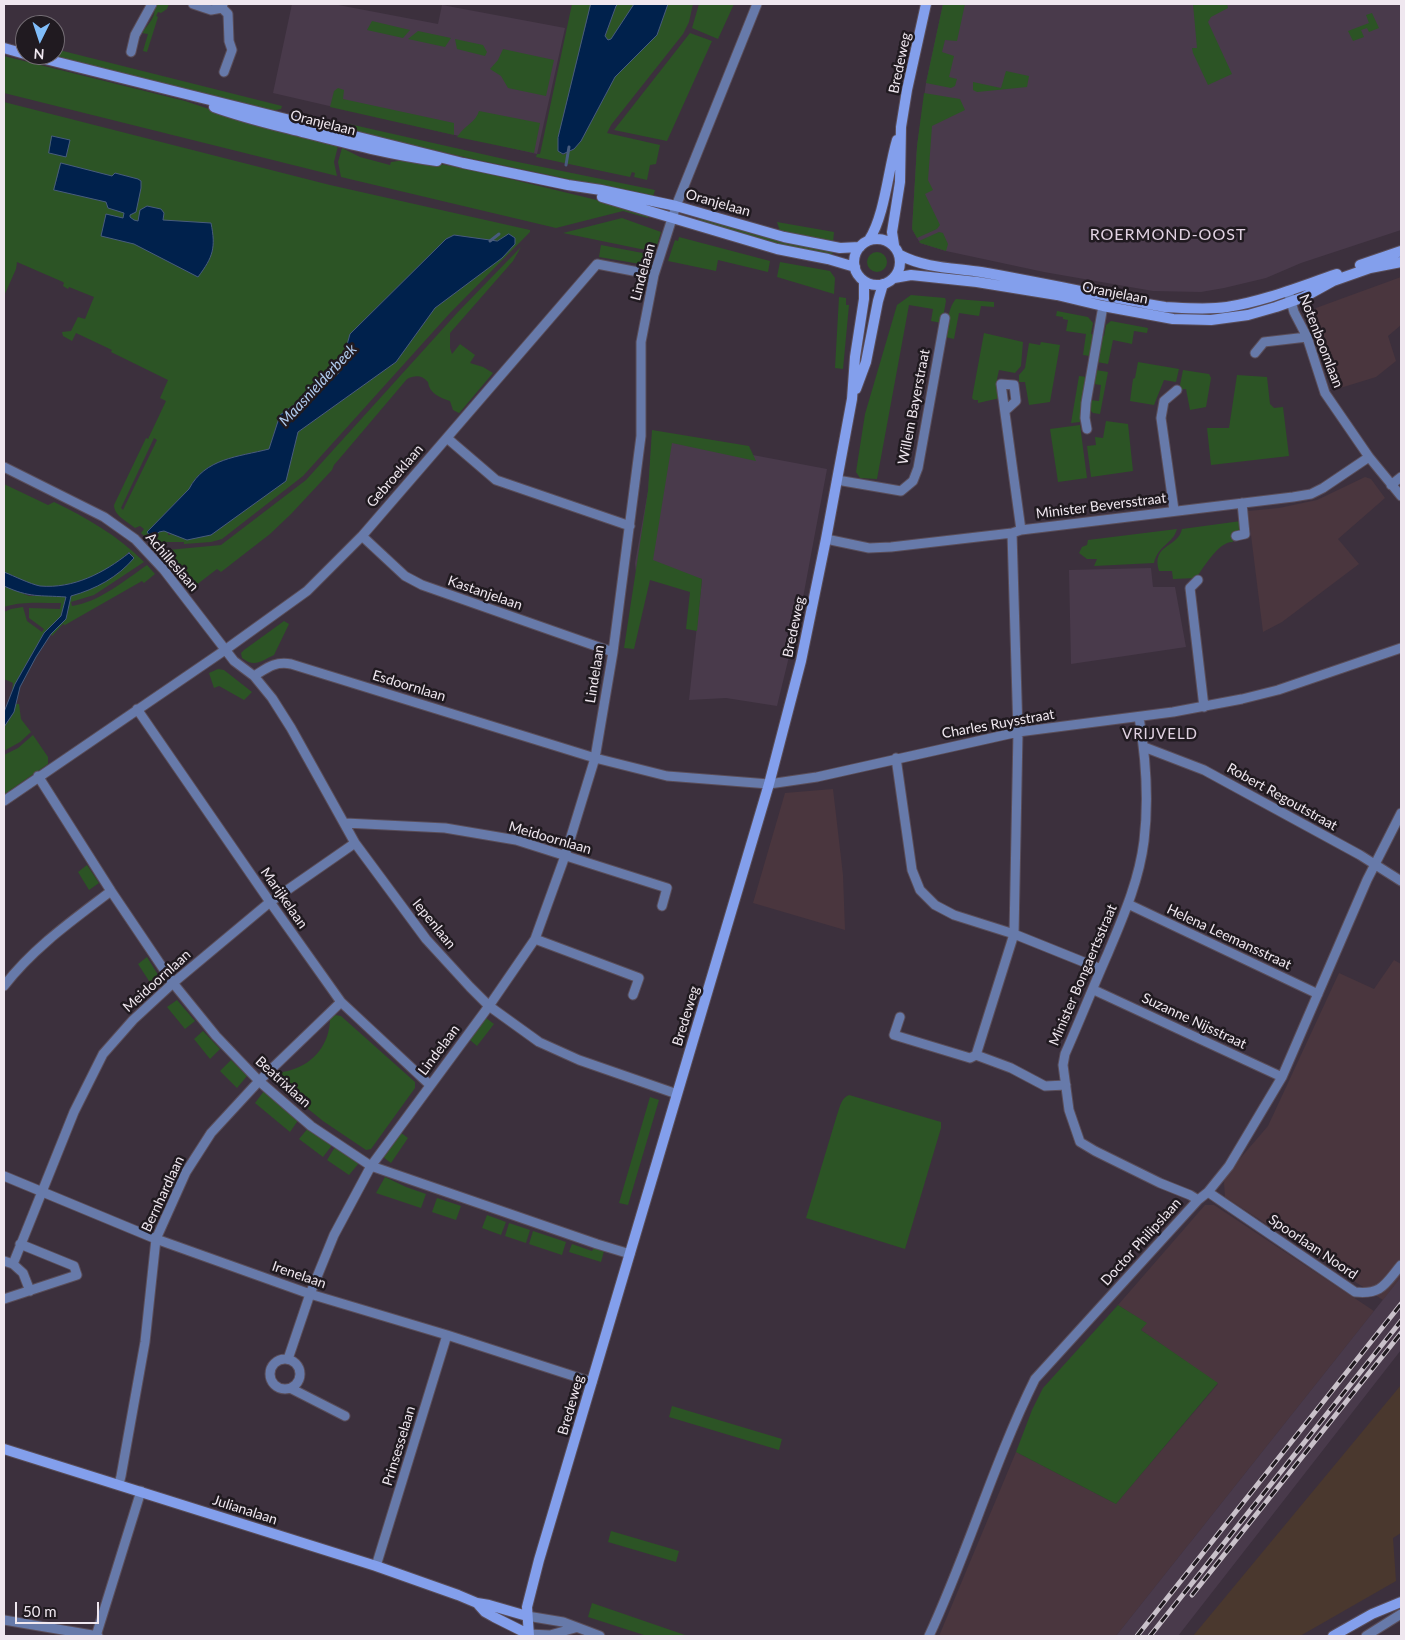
<!DOCTYPE html>
<style>
body{margin:0}
#map{position:relative;width:1405px;height:1640px;overflow:hidden;background:#3c303d;font-family:Lato,sans-serif}
canvas{display:block}
.frame{position:absolute;inset:0;border:5px solid #efe7ef;pointer-events:none}
.north{position:absolute;left:15px;top:15px;width:50px;height:50px;box-sizing:border-box;background:#201a20;border:1px solid #736c73;border-radius:50%;rotate:184deg;font-size:14px;font-weight:700;line-height:20px;text-align:center;color:#efe7ef}
.north::after{content:'';display:block;margin:auto;width:18px;height:22px;background:#80bdfa;clip-path:polygon(50% 0,100% 100%,50% 72%,0 100%)}
.scale{position:absolute;left:15px;top:1602px;width:84px;height:22px;box-sizing:border-box;border:2px solid #efe7ef;border-top:0;padding-left:6px;font-size:15px;line-height:18px;white-space:nowrap;color:#efe7ef;-webkit-text-stroke:4px #201a20;paint-order:stroke}
</style>
<div id="map">
<canvas width="1405" height="1640"></canvas>
<div class="frame"></div>
<div class="north">N</div>
<div class="scale">50 m</div>
</div>
<script>
const g = document.querySelector('canvas').getContext('2d');
g.lineJoin = 'round';
function fillPath(path, color) { g.fillStyle = color; g.fill(path, 'evenodd'); }
function strokePath(path, color, width, dash) { g.strokeStyle = color; g.lineWidth = width; g.lineCap = dash ? 'butt' : 'round'; g.setLineDash(dash || []); g.stroke(path); }
function write(font, color, halo, rows, align = 'center') {
  g.font = font + ' Lato,sans-serif'; g.lineWidth = 5; g.setLineDash([]); g.textBaseline = 'middle'; g.strokeStyle = halo; g.fillStyle = color; for (const [text, x, y, turn = 0] of rows) {
    g.save(); g.translate(x, y); g.rotate((+turn || 0) * Math.PI / 180); g.textAlign = isNaN(turn) ? turn : align; if (halo) g.strokeText(text, 0, 0); g.fillText(text, 0, 0); g.restore();
  }
}
const commercial = new Path2D(`
 M 1401,277 L 1401,325 L 1388,336 L 1396,361 L 1376,377 L 1337,389 L 1312,319 L 1316,308 Z
 M 1365,477 L 1371,479 L 1385,498 L 1338,539 L 1359,564 L 1282,622 L 1263,632 L 1248,511 L 1279,508 L 1317,500 Z
 M 833,789 L 843,875 L 845,930 L 753,903 L 785,793 Z
 M 1394,960 L 1401,964 L 1401,1277 L 1383,1300 L 1225,1197 L 1224,1183 L 1225,1176 L 1268,1126 L 1339,973 L 1374,989 Z
 M 1205,1205 L 1214,1205 L 1374,1311 L 1116,1636 L 939,1636 L 1016,1452 L 1116,1504 L 1218,1384 L 1141,1330 L 1146,1323 L 1118,1305 Z`);
const industrial = new Path2D(`
 M 1401,1385 L 1401,1533 L 1393,1538 L 1396,1581 L 1300,1636 L 1193,1636 Z`);
const built = new Path2D(`
 M 292,4 L 333,4 L 438,24 L 442,5 L 565,28 L 537,154 L 273,93 Z
 M 943,4 L 1401,4 L 1401,230 L 1301,263 L 1266,278 L 1224,288 L 1201,292 L 1153,291 L 1044,272 L 946,251 L 920,243 L 912,229 L 917,146 L 926,83 Z
 M 652,436 L 827,469 L 802,603 L 777,706 L 726,698 L 689,700 L 702,579 L 636,573 L 635,563 L 648,491 Z
 M 1151,568 L 1153,587 L 1175,587 L 1186,647 L 1071,664 L 1069,570 Z
 M 1401,1277 L 1401,1350 L 1178,1636 L 1116,1636 Z`);
const green = new Path2D(`
 M 159,4 L 169,4 L 167,9 L 161,13 L 158,12 L 156,16 L 158,17 L 147,52 L 143,51 L 148,34 L 142,33 C 148,24 157,17 154,5 Z
 M 572,4 L 591,4 L 558,138 L 558,151 L 563,155 L 574,149 L 581,141 L 615,77 L 657,35 L 668,4 L 693,4 L 689,22 L 683,34 L 611,125 L 607,133 L 660,145 L 656,164 L 650,165 L 647,180 L 634,177 L 635,173 L 632,172 L 630,177 L 536,157 L 537,154 L 540,154 Z
 M 618,4 L 634,4 L 611,40 L 608,40 L 605,37 L 616,6 Z
 M 699,4 L 734,4 L 718,39 L 692,28 Z
 M 943,4 L 965,4 L 957,41 L 945,40 L 942,52 L 954,56 L 949,77 L 957,79 L 955,86 L 951,88 L 926,83 Z
 M 1193,4 L 1227,4 L 1228,8 L 1211,17 L 1208,22 L 1232,74 L 1208,85 L 1193,53 L 1192,48 L 1197,48 Z
 M 1372,13 L 1379,28 L 1369,32 L 1367,28 L 1361,30 L 1364,37 L 1353,41 L 1348,31 L 1369,23 L 1366,15 Z
 M 372,21 L 410,30 L 403,38 L 367,30 Z
 M 418,31 L 451,38 L 445,47 L 408,39 Z
 M 690,33 L 712,41 L 667,141 L 614,130 Z
 M 455,39 L 483,45 L 487,52 L 485,56 L 457,49 Z
 M 55,49 L 282,106 L 281,109 L 271,111 L 52,55 L 55,55 Z
 M 503,49 L 554,60 L 546,96 L 508,88 L 501,76 L 490,69 L 498,60 Z
 M 4,56 L 185,101 L 233,117 L 338,146 L 334,162 L 337,176 L 4,93 Z
 M 1006,71 L 1029,76 L 1027,87 L 977,92 L 973,90 L 973,82 L 1001,88 Z
 M 338,88 L 344,90 L 343,99 L 454,123 L 454,135 L 330,107 L 334,91 Z
 M 924,93 L 960,99 L 965,110 L 932,126 L 928,180 L 933,190 L 925,194 L 940,225 L 937,229 L 917,238 L 912,229 L 917,146 Z
 M 4,102 L 330,185 L 530,230 L 530,232 L 450,313 L 303,476 L 222,539 L 211,542 L 184,544 L 184,542 L 159,542 L 156,545 L 158,549 L 141,533 L 144,529 L 140,526 L 135,528 C 127,521 114,516 114,505 L 146,438 L 148,439 L 166,401 L 160,398 L 168,380 L 111,352 L 112,350 L 76,333 L 72,341 L 63,336 L 62,332 L 71,331 L 78,317 L 85,319 L 94,297 L 69,287 L 68,289 L 63,286 L 64,283 L 63,282 L 17,262 L 16,269 L 4,296 ZM 509,234 L 515,238 L 515,244 L 502,258 L 435,308 L 396,362 L 298,432 L 286,481 L 211,535 L 187,538 L 187,540 L 185,538 L 171,533 L 170,535 L 168,535 L 168,532 C 161,529 158,533 152,538 L 147,532 L 189,489 C 205,458 238,457 269,449 L 280,415 L 339,373 L 350,334 L 446,239 L 454,235 L 497,241 ZM 154,438 L 157,440 L 123,510 L 121,508 Z
 M 479,111 L 540,123 L 534,153 L 457,137 C 464,126 476,122 479,111 Z
 M 349,124 L 513,161 L 655,190 L 653,197 L 473,159 L 347,130 Z
 M 342,148 L 360,157 L 390,165 L 391,162 C 417,157 459,168 485,173 C 541,186 595,200 650,213 L 648,218 L 623,211 L 556,228 L 341,177 L 338,162 Z
 M 700,216 L 833,251 L 832,256 L 778,245 L 698,222 Z
 M 622,218 L 661,232 L 655,252 L 563,233 Z
 M 777,222 L 834,232 L 833,242 L 780,231 Z
 M 939,232 L 943,233 L 948,244 L 946,251 L 920,243 L 919,241 Z
 M 679,237 L 770,261 L 768,272 L 718,260 L 716,271 L 668,261 L 675,240 L 678,241 Z
 M 601,245 L 653,255 L 651,261 L 646,265 L 599,257 Z
 M 521,247 L 513,261 L 450,333 L 450,348 L 452,354 L 460,344 L 475,355 L 470,363 L 483,367 L 493,373 L 461,411 L 459,413 L 453,410 L 450,401 C 440,398 429,393 428,382 C 422,375 415,375 407,379 L 346,451 L 334,465 L 332,470 L 291,514 L 270,534 L 221,572 L 217,569 L 191,589 L 162,553 L 168,550 L 221,545 L 306,480 L 458,312 Z
 M867 262a10 10 0 1 1 20 0a10 10 0 1 1-20 0Z
 M 780,262 L 830,271 L 835,278 L 834,294 L 777,277 Z
 M 911,295 L 945,298 L 946,301 L 942,323 L 931,321 L 933,309 L 909,305 L 877,479 L 860,478 L 856,472 L 865,414 L 897,305 Z
 M 839,297 L 846,298 L 846,305 L 849,305 L 843,369 L 835,368 Z
 M 956,299 L 994,302 L 994,307 L 981,306 L 979,316 L 959,313 L 954,339 L 945,337 C 947,326 948,307 956,299 Z
 M 1057,311 L 1088,317 L 1093,323 L 1091,334 L 1094,335 L 1090,356 L 1083,355 L 1086,334 L 1066,331 L 1068,320 L 1063,319 L 1063,317 L 1056,316 Z
 M 1111,321 L 1148,328 L 1147,333 L 1134,331 L 1132,344 L 1113,340 L 1108,364 L 1097,362 L 1102,336 L 1104,336 L 1106,325 Z
 M 984,333 L 1023,342 L 1021,366 L 1015,373 L 999,370 L 997,379 L 1000,398 L 978,403 L 978,400 L 974,400 L 972,398 Z
 M 1041,342 L 1060,345 L 1050,402 L 1029,405 L 1025,382 L 1019,382 L 1019,375 L 1025,368 L 1029,343 L 1040,345 Z
 M 1138,362 L 1179,369 L 1176,382 L 1164,380 L 1154,405 L 1130,401 L 1133,379 L 1135,378 Z
 M 1096,370 L 1108,372 L 1100,414 L 1093,413 L 1089,409 L 1090,400 L 1099,401 L 1101,385 L 1094,384 Z
 M 1183,370 L 1209,374 L 1211,378 L 1206,407 L 1190,410 L 1186,389 L 1179,390 Z
 M 1237,375 L 1267,377 L 1270,404 L 1274,408 L 1283,407 L 1289,456 L 1211,465 L 1207,428 L 1229,428 Z
 M 1079,376 L 1087,377 L 1080,422 L 1071,423 Z
 M 1106,421 L 1128,424 L 1133,471 L 1091,477 L 1087,446 L 1096,445 L 1095,437 L 1103,438 Z
 M 1080,425 L 1087,478 L 1058,482 L 1050,429 Z
 M 652,430 L 749,446 L 756,461 L 672,443 L 653,560 L 702,579 L 697,631 L 686,629 L 690,592 L 650,580 L 634,649 L 624,648 L 648,491 Z
 M 4,484 L 48,505 L 54,502 C 87,518 117,535 144,562 L 94,595 L 71,602 L 72,606 C 99,602 124,581 147,565 L 155,574 L 144,583 L 142,581 L 65,625 L 63,624 L 52,636 L 51,634 L 66,619 L 71,595 C 95,590 119,577 134,557 L 129,552 C 108,573 70,589 40,586 C 29,584 15,576 4,572 Z
 M 1241,521 L 1242,532 L 1232,533 L 1233,542 C 1219,541 1204,567 1196,578 L 1173,579 L 1172,571 L 1159,571 C 1151,544 1178,548 1182,529 Z
 M 1177,529 C 1173,544 1158,545 1154,563 L 1094,566 L 1097,559 L 1087,559 L 1079,553 L 1082,547 L 1087,545 L 1088,540 Z
 M 4,586 L 29,596 L 66,596 L 61,616 L 44,633 L 15,684 L 12,692 L 13,683 L 4,679 L 4,612 L 11,609 L 23,607 L 27,621 L 42,632 L 44,629 L 29,618 L 29,608 L 60,609 L 61,603 C 41,603 22,601 4,607 Z
 M 284,621 L 289,624 L 274,655 C 261,661 255,668 242,658 L 241,653 L 244,650 Z
 M 218,669 L 224,670 L 252,692 L 244,700 L 219,686 L 214,688 L 209,673 Z
 M 16,704 L 19,704 L 21,719 L 31,732 L 20,742 L 4,751 L 4,727 L 11,717 Z
 M 33,735 L 48,757 L 48,764 L 6,793 L 4,793 L 4,755 L 18,748 Z
 M 87,865 L 99,883 L 89,890 L 78,872 Z
 M 147,957 L 160,978 L 151,984 L 138,964 Z
 M 177,1000 L 195,1021 L 185,1029 L 167,1007 Z
 M 335,1015 L 341,1016 L 415,1082 L 415,1088 L 371,1149 L 366,1150 L 323,1121 L 270,1078 C 278,1071 282,1073 291,1070 C 315,1063 330,1043 330,1018 Z
 M 486,1018 L 494,1024 L 477,1046 L 470,1040 Z
 M 203,1031 L 220,1049 L 210,1059 L 194,1039 Z
 M 231,1060 L 247,1076 L 237,1088 L 220,1071 Z
 M 264,1091 L 299,1119 L 290,1132 L 255,1103 Z
 M 849,1095 L 941,1122 L 941,1128 L 905,1249 L 806,1218 L 837,1115 C 840,1107 841,1098 849,1095 Z
 M 650,1097 L 659,1100 L 628,1205 L 619,1203 Z
 M 309,1127 L 333,1144 L 323,1157 L 299,1139 Z
 M 400,1132 L 408,1138 L 391,1163 L 383,1157 Z
 M 335,1147 L 359,1163 L 349,1175 L 327,1160 Z
 M 385,1177 L 406,1187 L 426,1194 L 421,1208 L 376,1193 Z
 M 437,1198 L 461,1206 L 456,1220 L 432,1212 Z
 M 487,1215 L 506,1222 L 501,1235 L 482,1228 Z
 M 509,1223 L 530,1230 L 526,1243 L 505,1236 Z
 M 533,1231 L 566,1242 L 562,1255 L 529,1244 Z
 M 572,1244 L 592,1251 L 594,1248 L 604,1251 L 601,1262 L 569,1252 Z
 M 1118,1305 L 1147,1323 L 1141,1330 L 1218,1383 L 1116,1504 L 1016,1452 L 1032,1410 L 1043,1388 Z
 M 672,1406 L 782,1439 L 779,1450 L 669,1417 Z
 M 611,1531 L 679,1551 L 676,1562 L 608,1542 Z
 M 592,1603 L 688,1636 L 647,1636 L 588,1617 Z`);
const water = new Path2D(`
 M 591,4 L 618,4 L 616,6 L 605,36 L 608,40 L 611,39 L 634,4 L 668,4 L 657,35 L 615,77 L 581,141 L 574,149 L 563,154 L 558,151 L 558,138 Z
 M 52,136 L 70,140 L 66,157 L 49,153 Z
 M 61,163 L 112,176 L 115,173 L 138,179 L 141,181 L 141,188 L 136,212 L 130,215 L 130,217 L 134,220 L 138,221 L 140,210 L 147,206 L 161,209 L 164,213 L 163,220 L 211,223 C 216,248 213,257 198,277 L 134,244 L 101,236 L 106,214 L 123,218 L 124,213 L 108,208 L 106,202 L 54,190 Z
 M 509,234 L 515,238 L 515,244 L 502,258 L 435,308 L 396,362 L 298,432 L 286,481 L 211,535 L 187,540 L 164,531 L 159,532 L 152,538 L 147,532 L 189,489 C 205,458 238,457 269,449 L 280,415 L 339,373 L 350,334 L 446,239 L 454,235 L 497,241 Z
 M 129,553 L 134,558 C 118,577 96,589 71,596 L 66,619 L 51,634 L 36,657 L 20,687 L 14,712 L 4,727 L 4,712 L 15,684 L 44,633 L 61,616 L 66,597 C 39,595 30,598 4,586 L 4,572 C 14,576 30,584 40,586 C 73,589 104,573 129,553 Z`);
const stream = new Path2D(`
 M 566,165 L 569,147
 M 490,241 L 499,234
 M 147,538 L 153,534`);
const street = new Path2D(`
 M 193,4 L 211,10 L 222,8 L 223,4
 M 222,8 L 228,14 L 229,41 L 232,50 L 224,72
 M 131,52 L 135,35 L 152,4
 M 1288,291 L 1294,312 L 1307,337 L 1325,393 L 1369,457 L 1401,496
 M 1255,353 L 1264,342 L 1307,337
 M 1005,411 L 1016,401 L 1014,385 L 1001,384 L 1021,530
 M 1087,429 L 1085,418 L 1086,403 L 1103,306
 M 447,438 L 496,480 L 630,526
 M 4,467 L 104,517 L 135,539 L 164,570 L 234,661 L 254,676 C 267,668 275,661 291,664 L 595,758 L 667,776 L 769,784 L 817,777 L 1018,732 L 1173,712 L 1242,699 L 1278,690 L 1401,648
 M 837,480 L 901,491 L 913,481 L 918,468 L 945,318
 M 1391,485 L 1401,477
 M 1174,510 L 1161,418 L 1164,401 L 1177,390
 M 362,536 L 405,576 L 422,585 L 613,652
 M 1236,536 L 1245,534 L 1242,503
 M 826,539 L 869,548 L 891,547 L 1012,533 L 1021,530 L 1293,497 L 1311,494 L 1323,488 L 1369,457
 M 1198,580 L 1190,588 L 1204,707
 M 254,676 L 272,698 L 291,728 L 355,843 L 426,939 L 470,987 L 489,1006 L 539,1042 L 579,1060 L 677,1094
 M 137,709 L 270,902 L 341,1002 L 430,1085
 M 1139,717 C 1146,758 1149,799 1144,841 C 1139,881 1123,917 1108,953 C 1093,987 1080,1020 1065,1054 L 1063,1065 L 1069,1110 L 1080,1142 L 1095,1151 L 1160,1183 L 1190,1195 L 1198,1200
 M 1144,747 L 1204,770 L 1360,855 L 1401,881
 M 896,758 L 912,870 L 920,890 L 935,905 L 954,915 L 1014,934 L 1101,969
 M 38,776 L 111,891 L 173,983 L 216,1036 L 259,1081 L 311,1126 L 371,1166 L 597,1244 L 630,1254
 M 4,801 L 225,650 L 307,591 L 362,536 L 597,264 L 654,275
 M 345,823 L 445,828 L 516,840 L 667,888 L 662,906
 M 1128,904 L 1318,994
 M 535,939 L 639,978 L 633,995
 M 4,986 C 33,948 73,920 111,891
 M 1094,990 L 1282,1077
 M 900,1017 L 894,1035 L 970,1058 L 976,1055 L 1011,1068 L 1045,1086 L 1066,1085
 M 976,1055 L 1014,934 L 1018,732 L 1012,533
 M 4,1176 L 156,1239 L 310,1294 L 447,1335 L 592,1382
 M 1208,1192 L 1355,1292 C 1382,1295 1385,1284 1401,1265
 M 4,1261 L 13,1264 L 74,1112 L 103,1054 L 133,1020 L 173,983 L 270,902 L 355,843
 M 13,1264 L 23,1273 L 30,1291
 M 4,1299 L 77,1275 L 74,1266 L 20,1244
 M270 1374a15 15 0 1 1 30 0a15 15 0 1 1-30 0Z
 M 288,1359 L 310,1294 L 334,1235 L 371,1166 L 489,1006 L 535,939 L 565,856 L 595,758 L 613,652 L 641,436 L 641,342 L 654,275 L 676,206 L 757,4
 M 292,1389 L 345,1416
 M 119,1484 L 121,1476 L 145,1342 L 156,1239 L 186,1172 L 211,1133 L 259,1081 L 341,1002
 M 376,1566 L 447,1335
 M 527,1616 L 563,1622 L 600,1636
 M 4,1620 L 98,1636
 M 528,1634 L 550,1635 L 575,1628
 M 96,1636 L 141,1491
 M 929,1636 C 968,1552 994,1462 1035,1379 L 1198,1200 L 1208,1192 L 1229,1166 L 1282,1077 L 1367,880 L 1401,813
 M 1366,1636 L 1401,1614`);
const secondary = new Path2D(`
 M 4,48 L 25,54
 M 29,55 L 463,163 L 568,185 L 601,190 L 676,206 L 784,237 L 840,248 L 860,247
 M 214,107 C 244,118 275,125 306,133 C 349,144 392,155 437,161
 M 602,197 L 777,249 L 828,259 L 855,267
 M854 262a23 23 0 1 1 46 0a23 23 0 1 1-46 0Z
 M 869,240 C 885,215 888,170 897,140
 M 894,245 L 892,232 L 900,182 L 901,127 L 907,90 L 926,4
 M 900,255 C 924,268 955,268 981,272 C 1043,283 1104,296 1165,307 C 1185,308 1207,310 1227,307 C 1265,301 1301,286 1337,274
 M 1360,265 L 1401,251
 M 894,278 L 911,275 L 977,282 L 1057,295 L 1103,306 L 1173,319 L 1211,320 L 1248,315 L 1276,307 L 1304,297 L 1333,281 L 1370,268 L 1401,262
 M 856,389 L 866,362 L 878,301 L 883,284
 M 4,1449 L 376,1566 L 458,1595 L 477,1603 L 485,1612 L 494,1617 L 528,1634
 M 477,1603 L 489,1605 L 527,1616
 M 529,1636 L 527,1607 L 539,1560 L 769,784 L 801,661 L 826,539 L 852,399 L 855,357 L 864,299 L 864,281
 M 1333,1636 L 1372,1614 L 1401,1602`);
const rail = new Path2D(`
 M 1192,1595 L 1401,1333
 M 1137,1636 L 1401,1304
 M 1150,1636 L 1401,1321`);
const streetNames = [
 ["Bredeweg",900,63,-78],
 ["Oranjelaan",323,123,14],
 ["Oranjelaan",718,203,16],
 ["Lindelaan",643,272,-75],
 ["Oranjelaan",1115,293,11],
 ["Notenboomlaan",1321,341,69],
 ["Willem Bayerstraat",914,407,-79],
 ["Gebroeklaan",395,476,-49],
 ["Minister Beversstraat",1101,506,-7],
 ["Achilleslaan",172,562,49],
 ["Kastanjelaan",485,593,19],
 ["Bredeweg",794,627,-78],
 ["Lindelaan",595,674,-81],
 ["Esdoornlaan",409,686,17],
 ["Charles Ruysstraat",998,724,-10],
 ["Robert Regoutstraat",1282,797,29],
 ["Meidoornlaan",550,838,16],
 ["Marijkelaan",284,898,55],
 ["Iepenlaan",434,924,51],
 ["Helena Leemansstraat",1229,937,25],
 ["Minister Bongaertsstraat",1083,975,-67],
 ["Meidoornlaan",157,981,-42],
 ["Bredeweg",686,1016,-73],
 ["Suzanne Nijsstraat",1194,1021,25],
 ["Lindelaan",439,1050,-53],
 ["Beatrixlaan",283,1082,42],
 ["Bernhardlaan",163,1194,-65],
 ["Doctor Philipslaan",1141,1242,-48],
 ["Spoorlaan Noord",1313,1247,34],
 ["Irenelaan",299,1275,19],
 ["Bredeweg",571,1405,-74],
 ["Prinsesselaan",399,1446,-73],
 ["Julianalaan",245,1510,18]
];
const waterNames = [
 ["Maasnielderbeek",318,385,-47]
];
const neighbourhoodNames = [
 ["VRIJVELD",1160,734]
];
const quarterNames = [
 ["ROERMOND-OOST",1168,235]
];
fillPath(commercial, '#4a363e');
fillPath(industrial, '#4a382e');
fillPath(built, '#493a4b');
fillPath(green, '#2c5425');
fillPath(water, '#00214c');
strokePath(water, '#485c7d', 1);
strokePath(stream, '#485c7d', 3);
strokePath(street, '#594d59', 11);
strokePath(secondary, '#594d59', 12);
strokePath(street, '#677aaa', 9);
strokePath(secondary, '#839fec', 10);
strokePath(rail, '#c9c1ca', 5);
strokePath(rail, '#201a20', 3, [9]);
write('14px', '#efe7ef', '#201a20', streetNames);
write('italic 15px', '#b0cbee', '#201a20', waterNames);
g.letterSpacing = '1px';
write('15px', '#e1d2e2', '#201a20', neighbourhoodNames);
g.letterSpacing = '0px';
g.letterSpacing = '1px';
write('16px', '#e1d2e2', '#201a20', quarterNames);
g.letterSpacing = '0px';
</script>
